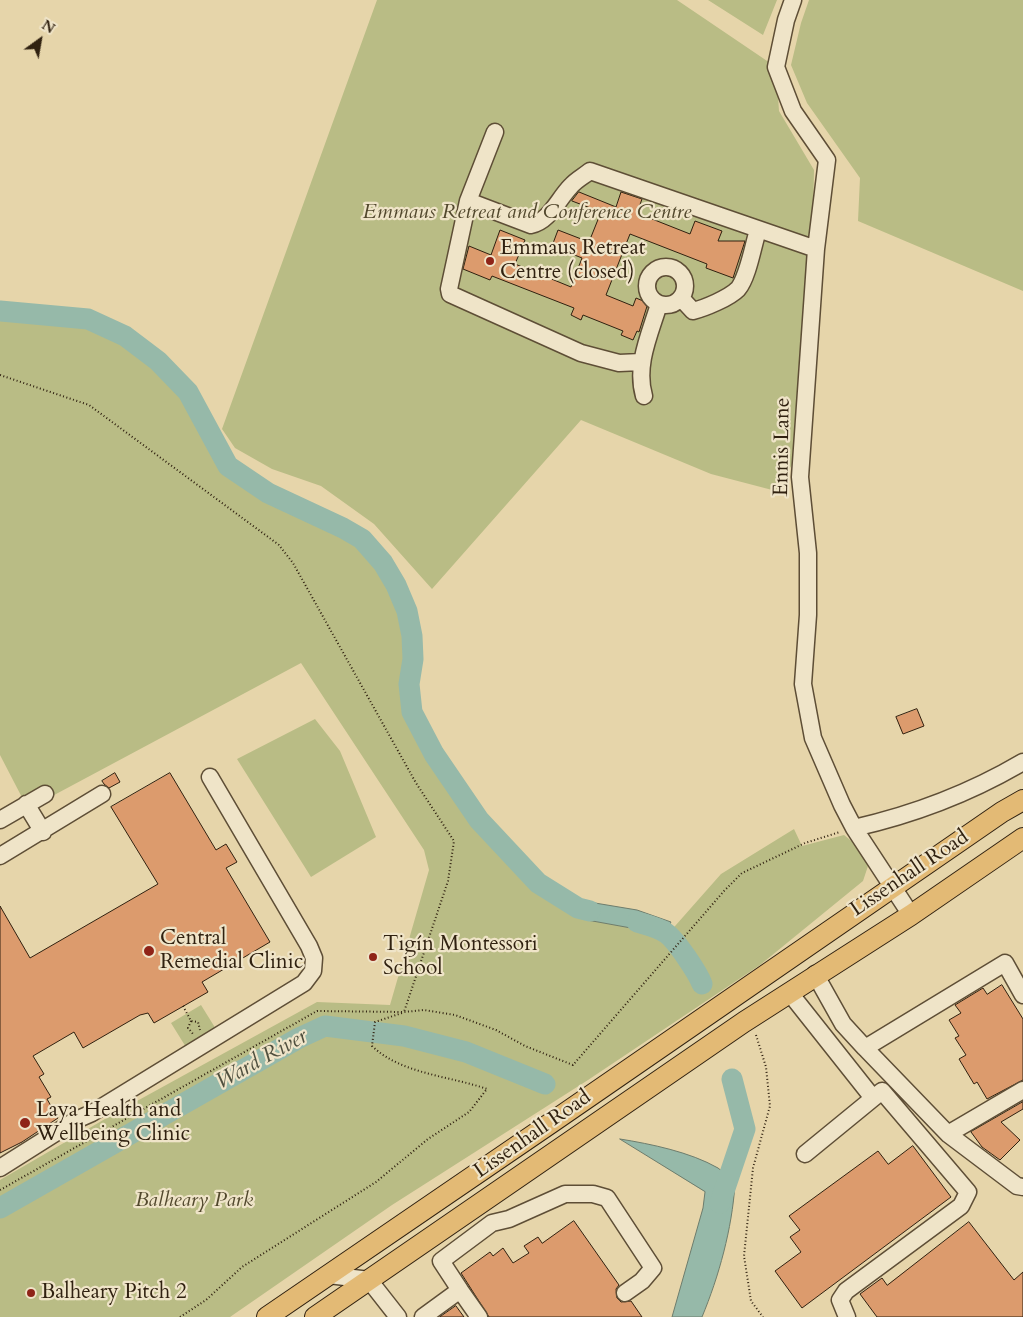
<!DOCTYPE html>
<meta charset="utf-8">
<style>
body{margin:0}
#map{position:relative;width:1023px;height:1317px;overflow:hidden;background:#e6d5aa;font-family:Cardo,serif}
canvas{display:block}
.north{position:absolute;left:15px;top:15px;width:50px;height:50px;-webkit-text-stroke:4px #efe4c8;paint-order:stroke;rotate:32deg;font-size:14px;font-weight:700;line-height:20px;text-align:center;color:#302110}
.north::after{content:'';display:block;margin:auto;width:18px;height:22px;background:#302110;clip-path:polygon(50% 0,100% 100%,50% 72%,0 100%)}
</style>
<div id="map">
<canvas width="1023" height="1317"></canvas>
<div class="north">N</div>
</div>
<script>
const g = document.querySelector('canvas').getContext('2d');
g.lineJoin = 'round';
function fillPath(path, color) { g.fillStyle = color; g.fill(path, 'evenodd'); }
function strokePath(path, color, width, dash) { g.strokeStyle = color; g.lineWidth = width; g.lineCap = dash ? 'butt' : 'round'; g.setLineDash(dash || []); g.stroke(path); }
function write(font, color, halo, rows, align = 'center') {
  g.font = font + ' Cardo,serif'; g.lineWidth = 4.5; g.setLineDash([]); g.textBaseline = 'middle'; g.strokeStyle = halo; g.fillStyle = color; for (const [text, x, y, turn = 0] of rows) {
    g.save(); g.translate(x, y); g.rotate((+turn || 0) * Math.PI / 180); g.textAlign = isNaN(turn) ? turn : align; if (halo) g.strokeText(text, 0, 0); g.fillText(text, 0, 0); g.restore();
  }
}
const green = new Path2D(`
 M 377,0 L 677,0 L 776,67 L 779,111 L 814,170 L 813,221 L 796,458 L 776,491 L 711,474 L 581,420 L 432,589 L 374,524 L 321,486 L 272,469 L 235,448 L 222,429 Z
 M 708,0 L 777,0 L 763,35 Z
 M 809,0 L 1023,0 L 1023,291 L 858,221 L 860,178 L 807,103 L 791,65 L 801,23 Z
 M 0,318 L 92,328 L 112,337 L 150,362 L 171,381 L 198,418 L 211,450 L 225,468 L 252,491 L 298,514 L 352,537 L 388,582 L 397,599 L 404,652 L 402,686 L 406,711 L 424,751 L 480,829 L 525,878 L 548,899 L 587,920 L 668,934 L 721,874 L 794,829 L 802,846 L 844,835 L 859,847 L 868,866 L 863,881 L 760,965 L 588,1080 L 392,1205 L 230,1317 L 0,1317 L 0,1180 L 117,1112 L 317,1002 L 390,1005 L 429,870 L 424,850 L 301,663 L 28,809 L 0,755 Z
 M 315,719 L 340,751 L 376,837 L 311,877 L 237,759 Z
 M 201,1005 L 219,1034 L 189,1052 L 171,1023 Z`);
const water = new Path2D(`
 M 569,895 L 583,901 L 637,910 L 671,922 L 664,934 L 587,920 L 561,906 Z
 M 620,1139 C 651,1144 690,1152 718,1168 C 724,1172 729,1179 735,1184 C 732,1229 719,1276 702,1317 L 672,1317 L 703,1208 L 705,1192 Z`);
const river = new Path2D(`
 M 0,311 L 88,319 L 125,336 L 158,361 L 188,392 L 228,466 L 268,493 L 343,528 L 362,539 L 383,563 L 396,585 L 407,611 L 412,636 L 413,659 L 409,684 L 412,712 L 434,754 L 479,820 L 538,883 L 578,908 L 590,911
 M 637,922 C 647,925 657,927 666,933 C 676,940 698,973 702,984
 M 720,1203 L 745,1129 L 732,1079
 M 0,1208 L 299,1038 L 325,1026 L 404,1036 L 466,1052 L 545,1084`);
const building = new Path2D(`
 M 579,192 L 616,207 L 621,192 L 642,199 L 637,213 L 690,234 L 695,221 L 722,231 L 718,241 L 745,241 L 733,278 L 706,268 L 707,264 L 630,234 L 606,295 L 633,306 L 636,298 L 648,303 L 639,332 L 637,331 L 633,340 L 621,335 L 623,331 L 583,315 L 581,320 L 571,315 L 574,308 L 492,276 L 490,280 L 463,269 L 469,246 L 491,255 L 500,230 L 525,240 L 515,264 L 571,287 L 582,258 L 552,246 L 558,230 L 589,242 L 601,212 L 572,201 Z
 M 917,709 L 924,726 L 903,734 L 896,717 Z
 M 115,773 L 120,782 L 109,788 L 104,784 L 102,781 Z
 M 170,773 L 216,850 L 226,844 L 237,862 L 226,868 L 270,942 L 202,982 L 208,992 L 154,1023 L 148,1013 L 140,1015 L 83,1048 L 74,1032 L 33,1056 L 44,1074 L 39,1077 L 51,1097 L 47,1099 L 58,1118 L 22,1142 L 0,1153 L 0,906 L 30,958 L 158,884 L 111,807 Z
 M 1002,985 L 1023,1019 L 1023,1080 L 987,1099 L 977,1082 L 974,1084 L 959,1059 L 966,1055 L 955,1038 L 959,1036 L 949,1020 L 961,1013 L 955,1005 L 983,988 L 987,994 Z
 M 1023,1102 L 1023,1109 L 1001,1122 L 1020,1140 L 1000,1160 L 982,1147 L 971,1132 Z
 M 913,1146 L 951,1197 L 802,1308 L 775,1271 L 801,1252 L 790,1237 L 800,1230 L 789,1216 L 878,1151 L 888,1164 Z
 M 574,1221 L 619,1285 L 616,1289 L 617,1298 L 621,1302 L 631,1301 L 642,1317 L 489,1317 L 461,1273 L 490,1252 L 493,1256 L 503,1248 L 513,1263 L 529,1253 L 524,1246 L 538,1237 L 542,1243 Z
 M 969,1222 L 1014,1280 L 1023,1272 L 1023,1317 L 877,1317 L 860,1294 L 882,1278 L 887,1285 Z
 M 456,1306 L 464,1317 L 440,1317 Z`);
const path = new Path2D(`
 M 0,375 L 89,405 L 279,545 L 293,563 L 416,783 L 454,841 L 448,881 L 404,1012
 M 183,1006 L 191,1021 L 198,1022 L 200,1030
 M 191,1021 L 188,1028 L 193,1034
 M 756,1035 L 766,1067 L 770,1106 L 753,1168 L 744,1256 L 751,1301 L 763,1317
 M 0,1190 L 317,1011 L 404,1012 L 424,1010 L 455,1015 L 496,1030 L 525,1046 L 573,1065 L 724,891 L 742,873 L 805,843 L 840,832
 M 180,1317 L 206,1300 L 242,1267 L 376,1182 L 428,1139 L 469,1112 L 487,1089 C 450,1076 401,1074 372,1046 L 375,1022 L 402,1013`);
const minor = new Path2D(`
 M 793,0 L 786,20 L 776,67 L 793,111 L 827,160 L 816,249 L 800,477 L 808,553 L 808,615 L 803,684 L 813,738 L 842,805 L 854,828 L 911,915
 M 495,132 L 468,201 L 449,289 L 450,294 L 581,353 L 619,363 L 641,362
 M 468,201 L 531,225 C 550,221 558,199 571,186 C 576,180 584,176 590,171 L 816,249
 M647 286a19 19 0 1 1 38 0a19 19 0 1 1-38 0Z
 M 681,298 L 693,311 C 705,308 729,298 738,289 C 748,277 753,246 758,230
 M 644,396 C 635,365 650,334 659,304
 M 26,804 L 43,832
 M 0,820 L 45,794
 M 854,828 C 912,815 972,792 1023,762
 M 0,856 L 102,794
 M 815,974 L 843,1024 L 865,1048 L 948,1134 L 1017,1186 L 1023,1187
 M 789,992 L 873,1098
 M 865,1048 L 1005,963 L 1023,995
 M 948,1134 L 1023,1090
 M 805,1154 L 882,1091 L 968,1192 L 961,1206 L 846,1291 L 840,1300 L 847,1317
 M 0,1168 L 76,1120 L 92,1113 L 304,983 L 313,971 L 314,958 L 309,946 L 210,777
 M 329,1275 L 369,1280 L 398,1317
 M 460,1290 L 479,1317
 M 423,1317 L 460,1290 L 441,1261 L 492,1223 L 509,1219 L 565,1194 L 593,1194 L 607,1198 L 653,1268 L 642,1281 L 625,1293`);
const major = new Path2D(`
 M 267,1317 C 513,1150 757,981 1002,812 L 1023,800
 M 315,1317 L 744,1022 L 911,915 L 1023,838`);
const markers = [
 [490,261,5,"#8f2418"],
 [149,951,6,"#8f2418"],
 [373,957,5,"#8f2418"],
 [25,1123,6,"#8f2418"],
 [31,1293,5,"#8f2418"]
];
const parkNames = [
 ["Emmaus Retreat and Conference Centre",527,213],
 ["Balheary Park",194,1201]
];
const poiNames = [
 ["Emmaus Retreat",500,249],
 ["Centre (closed)",500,273],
 ["Central",160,939],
 ["Remedial Clinic",160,963],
 ["Tigín Montessori",383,945],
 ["School",383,969],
 ["Laya Health and",36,1111],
 ["Wellbeing Clinic",36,1135],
 ["Balheary Pitch 2",41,1293]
];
const streetNames = [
 ["Ennis Lane",783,447,-89],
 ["Lissenhall Road",910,874,-34],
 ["Lissenhall Road",533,1135,-35]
];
const waterNames = [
 ["Ward River",262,1060,-29]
];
fillPath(green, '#b9bc85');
fillPath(water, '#96b9a9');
strokePath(water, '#6d7c6c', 1);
strokePath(river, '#96b9a9', 21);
fillPath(building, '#dc9b6d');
strokePath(building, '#302110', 1);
strokePath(minor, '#5e4e36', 19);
strokePath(major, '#302110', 22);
strokePath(path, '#302110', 2, [1, 2.5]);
strokePath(minor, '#efe4c8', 16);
strokePath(major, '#e3ba75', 20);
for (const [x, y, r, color] of markers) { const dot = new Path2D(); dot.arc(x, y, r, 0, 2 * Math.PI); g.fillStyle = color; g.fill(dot); strokePath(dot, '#efe4c8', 2); }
write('italic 21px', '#52482d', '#efe4c8', parkNames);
write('21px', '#302110', '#efe4c8', poiNames, 'left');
write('21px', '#302110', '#efe4c8', streetNames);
write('italic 22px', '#4f4f3e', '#efe4c8', waterNames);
</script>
